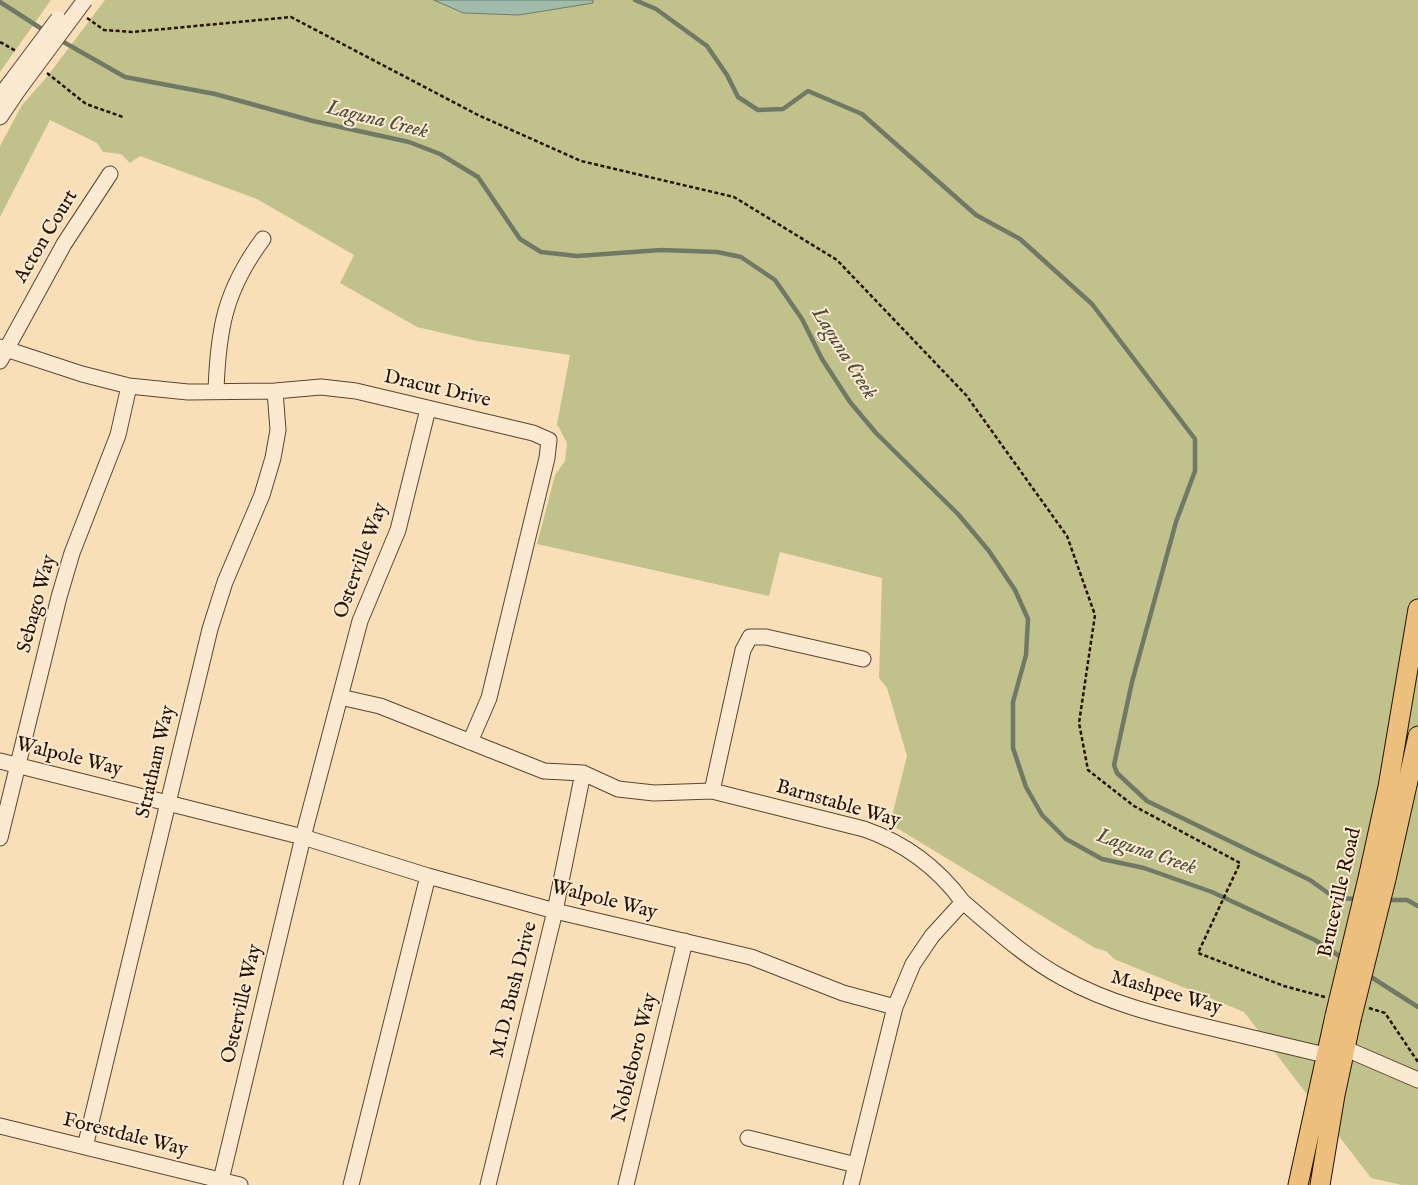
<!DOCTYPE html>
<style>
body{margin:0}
canvas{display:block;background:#f9dfb8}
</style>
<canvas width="1418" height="1185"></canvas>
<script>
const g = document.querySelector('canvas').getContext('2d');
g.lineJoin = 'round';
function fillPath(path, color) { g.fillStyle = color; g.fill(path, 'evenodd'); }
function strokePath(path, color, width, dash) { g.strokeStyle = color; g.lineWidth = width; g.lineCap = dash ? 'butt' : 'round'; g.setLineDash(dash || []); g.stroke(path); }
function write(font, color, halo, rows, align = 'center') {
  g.font = font + ' "IM FELL English",serif'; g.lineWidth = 4; g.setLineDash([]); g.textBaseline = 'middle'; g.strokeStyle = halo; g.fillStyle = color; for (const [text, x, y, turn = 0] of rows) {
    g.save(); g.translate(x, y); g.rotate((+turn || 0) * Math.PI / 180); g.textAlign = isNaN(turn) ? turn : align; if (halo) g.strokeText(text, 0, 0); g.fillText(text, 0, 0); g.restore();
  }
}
const green = new Path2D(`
 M 0,0 L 51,0 L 0,72 Z
 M 105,0 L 434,0 L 464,13 L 519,15 L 592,3 L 593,0 L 1418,0 L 1418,1185 L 1402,1185 L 1371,1178 L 1244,1012 L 1114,959 L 1106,951 L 1095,948 L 890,824 L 907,756 L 887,688 L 879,678 L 882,578 L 780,552 L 769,596 L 537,544 L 555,475 L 565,461 L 567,443 L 557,424 L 570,355 L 477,341 L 417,327 L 340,283 L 354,255 L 257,199 L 140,156 L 130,163 L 121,154 L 103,152 L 97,143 L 50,120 L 0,217 L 0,146 L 22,105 L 46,78 Z`);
const water = new Path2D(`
 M 434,0 L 593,0 L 593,3 L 519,15 L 464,13 Z`);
const stream = new Path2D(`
 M 635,0 L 656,9 L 707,46 L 727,75 L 738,97 L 758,110 L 783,109 L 808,91 L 862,114 L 976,215 L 1020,239 L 1092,304 L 1195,439 L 1195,471 L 1176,522 L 1132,682 L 1114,765 L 1117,773 L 1147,801 L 1310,880 L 1335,898 L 1358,899
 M 0,2 L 45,31
 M 60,40 L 125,77 L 215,94 L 313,121 L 409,142 L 440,154 L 478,177 L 520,239 L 541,252 L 577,256 L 661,250 L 717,252 L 741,257 L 775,280 L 802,319 L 822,359 L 850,402 L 876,433 L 958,514 L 989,551 L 1015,590 L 1028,619 L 1026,655 L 1013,702 L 1013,748 L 1026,787 L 1042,815 L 1066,839 L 1102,859 L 1144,868 L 1212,892 L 1315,940 L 1344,959
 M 1386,900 L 1407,900 L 1418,906
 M 1368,975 L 1418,1007`);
const path = new Path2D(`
 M 87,18 L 104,30 L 132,32 L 291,17 L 478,115 L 581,161 L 734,197 L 837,260 L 966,395 L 1067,536 L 1095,615 L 1079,723 L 1088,770 L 1134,806 L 1240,863 L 1198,953 L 1284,986 L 1325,997
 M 0,42 L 16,51
 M 47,73 L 86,104 L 123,117
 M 1369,1008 L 1385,1013 L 1418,1062`);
const minor = new Path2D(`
 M 0,96 L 10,83
 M 0,117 L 19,89
 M 0,347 L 82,374 L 129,386 L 188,392 L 275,391 L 321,387 L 356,391 L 533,433 L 549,440 L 547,458 L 489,698 L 470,742
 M 0,361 L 64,244 L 110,174
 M 216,391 C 218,329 225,290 263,239
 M 340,697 L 360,621 L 398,530 L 428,409
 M 0,761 L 303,837 L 340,697 L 380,706 L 544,771 L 583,773 L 618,789 L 654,793 L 712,791 L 864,829 C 905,843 937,867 963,902 L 932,936 L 913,964 L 895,1007 L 851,1185
 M 712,791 L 743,650 L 750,637 L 766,637 L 863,659
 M 0,838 L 59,597 L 72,553 L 118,435 L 129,386
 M 963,902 C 995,929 1026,958 1063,978 C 1108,1003 1157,1015 1207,1027 C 1246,1036 1286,1046 1325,1055
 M 1344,1048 L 1418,1080
 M 0,1126 L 240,1185
 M 748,1138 L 856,1165
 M 85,1147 L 210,629 L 225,582 L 262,495 L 273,458 L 278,430 L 275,391
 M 221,1180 L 303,837 L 428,876 L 555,911 L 751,957 L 843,993 L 895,1007
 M 351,1185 L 428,876
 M 488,1185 L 555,911 L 583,773
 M 626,1185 L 685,941`);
const major = new Path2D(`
 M 1369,874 L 1388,787 L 1418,609
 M 1386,879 L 1418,736
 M 1298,1185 L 1335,1016
 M 1320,1185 L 1335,1095 L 1351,1020`);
const minorBridge = new Path2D(`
 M 10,83 L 58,19
 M 19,89 L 85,0`);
const majorBridge = new Path2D(`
 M 1335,1016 L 1369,874
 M 1351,1020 L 1386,879`);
const streetNames = [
 ["Acton Court",47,237,-59],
 ["Dracut Drive",437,390,13],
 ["Osterville Way",362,561,-70],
 ["Sebago Way",38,604,-75],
 ["Walpole Way",69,758,14],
 ["Stratham Way",157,762,-77],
 ["Barnstable Way",838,805,16],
 ["Bruceville Road",1341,893,-77],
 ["Walpole Way",604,901,14],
 ["M.D. Bush Drive",515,990,-76],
 ["Mashpee Way",1166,994,16],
 ["Osterville Way",243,1004,-77],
 ["Nobleboro Way",636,1058,-76],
 ["Forestdale Way",125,1136,14]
];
const waterNames = [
 ["Laguna Creek",377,121,14],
 ["Laguna Creek",843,354,58],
 ["Laguna Creek",1146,853,19]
];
fillPath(green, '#c1c18c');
fillPath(water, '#9fbdaa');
strokePath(water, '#6f7966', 1);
strokePath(stream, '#6f7966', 4.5);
strokePath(minor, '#5b452e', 17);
strokePath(major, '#261200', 21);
strokePath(path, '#261200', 2.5, [4, 2.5]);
strokePath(minor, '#fbead1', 15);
strokePath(major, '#ecc07c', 19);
strokePath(minorBridge, '#5b452e', 17, []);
strokePath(majorBridge, '#261200', 21, []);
strokePath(minorBridge, '#fbead1', 15);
strokePath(majorBridge, '#ecc07c', 19);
write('20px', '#261200', '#fbead1', streetNames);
write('italic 21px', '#504e3c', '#fbead1', waterNames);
</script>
